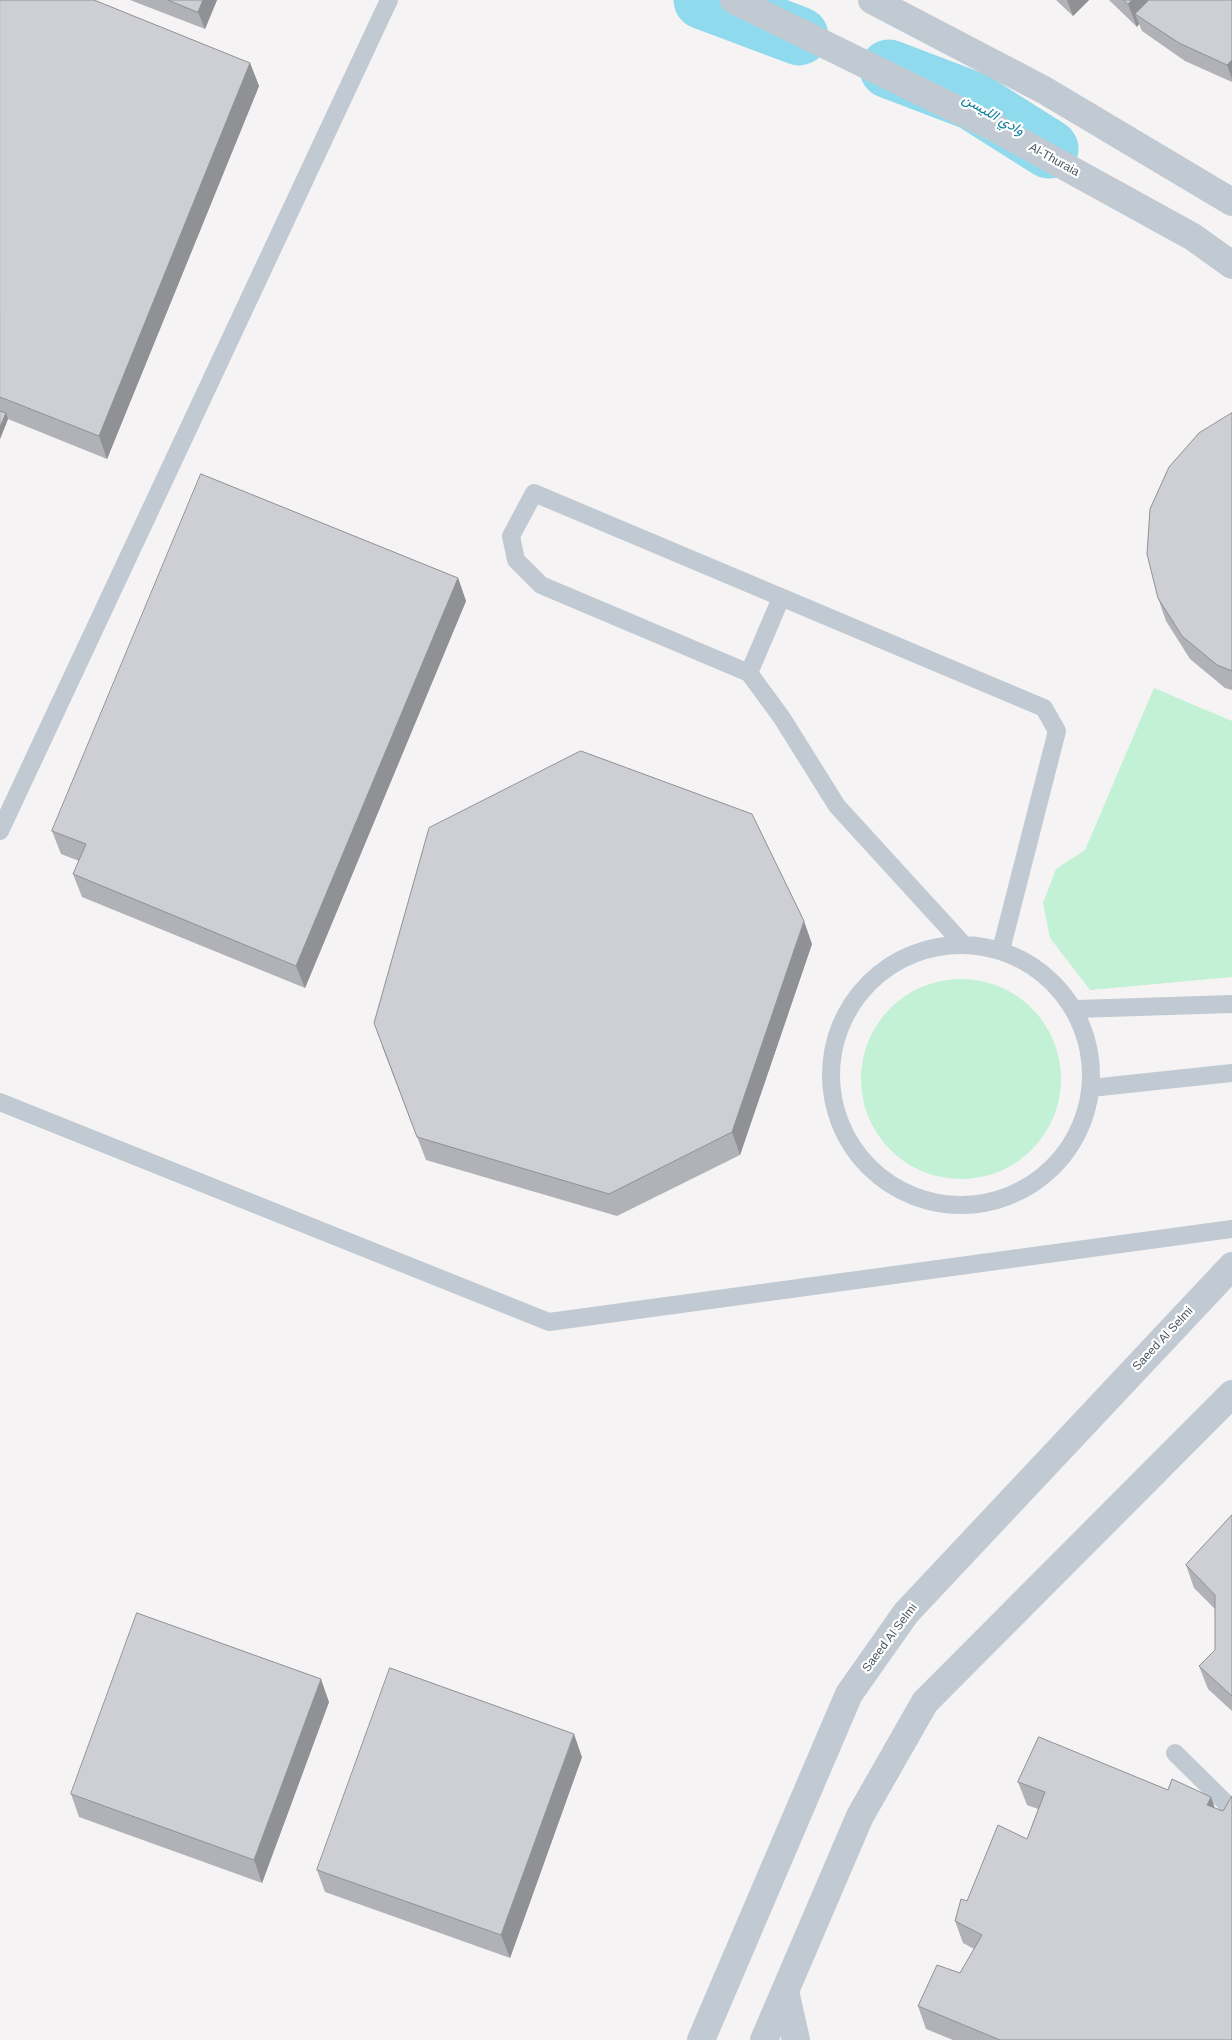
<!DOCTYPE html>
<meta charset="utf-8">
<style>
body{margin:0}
canvas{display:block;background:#f5f3f3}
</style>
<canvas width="1232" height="2040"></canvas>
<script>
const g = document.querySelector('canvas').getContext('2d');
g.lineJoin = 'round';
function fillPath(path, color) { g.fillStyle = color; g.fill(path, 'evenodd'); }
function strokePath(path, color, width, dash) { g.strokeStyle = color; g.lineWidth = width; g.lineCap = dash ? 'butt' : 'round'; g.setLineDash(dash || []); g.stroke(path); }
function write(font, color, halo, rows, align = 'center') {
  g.font = font + ' Arial,Vazirmatn,sans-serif'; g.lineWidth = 4.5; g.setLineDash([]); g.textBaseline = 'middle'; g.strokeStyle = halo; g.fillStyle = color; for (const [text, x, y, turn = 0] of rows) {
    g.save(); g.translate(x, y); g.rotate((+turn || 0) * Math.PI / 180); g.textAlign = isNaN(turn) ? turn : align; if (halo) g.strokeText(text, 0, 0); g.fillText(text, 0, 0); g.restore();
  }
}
const green = new Path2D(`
 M 1154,688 L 1232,721 L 1232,977 L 1090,990 L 1050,938 L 1043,903 L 1056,869 L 1085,850 Z
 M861 1079a100 100 0 1 1 200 0a100 100 0 1 1-200 0Z`);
const river = new Path2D(`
 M 703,0 L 799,36
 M 889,69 L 973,101 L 1049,149`);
const service = new Path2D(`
 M 749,673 L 781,598
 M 0,831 L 389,0
 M831 1075a130 130 0 1 1 260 0a130 130 0 1 1-260 0Z
 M 964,945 L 837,806 L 782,718 L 749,673 L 541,585 L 516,560 L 511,536 L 534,493 L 1044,708 L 1057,731 L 1001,950
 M 1077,1009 L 1232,1004
 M 1091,1088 L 1232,1073
 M 0,1102 L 549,1322 L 1232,1229
 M 1175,1753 L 1232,1809`);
const minor = new Path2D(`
 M 734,0 L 997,129 L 1193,237 L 1232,265
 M 872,0 L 1044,90 L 1232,202`);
const tertiary = new Path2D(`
 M 785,1991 L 796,2040
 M 701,2040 L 849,1694 L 906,1613 L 1232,1266
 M 764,2040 L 860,1816 L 925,1702 L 1232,1394`);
const wall = new Path2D(`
 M 0,0 L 250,63 L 259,86 L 107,459 L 8,419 L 0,439 Z
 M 130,0 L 217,0 L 205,29 Z
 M 1056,0 L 1089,0 L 1073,16 Z
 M 1109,0 L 1232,0 L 1232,82 L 1185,61 L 1142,31 L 1139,24 L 1137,27 Z
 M 1232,413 L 1232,690 L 1225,688 L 1190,659 L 1166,621 L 1158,598 Z
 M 458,578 L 466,601 L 305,988 L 82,897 L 73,874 L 79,861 L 61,854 L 52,831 Z
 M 812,944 L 740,1155 L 617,1216 L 426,1160 L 382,1046 Z
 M 1232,1515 L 1232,1711 L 1208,1689 L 1199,1666 L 1215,1650 L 1215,1609 L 1194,1588 L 1186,1565 Z
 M 329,1702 L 262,1883 L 79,1817 L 71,1794 Z
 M 1039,1737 L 1232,2040 L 953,2040 L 926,2029 L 918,2006 L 960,1973 L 974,1949 L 963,1943 L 955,1921 L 1027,1839 L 1038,1809 L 1027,1805 L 1018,1782 Z
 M 582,1757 L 510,1958 L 325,1892 L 317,1870 Z`);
const shadedWall = new Path2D(`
 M 203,0 L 217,0 L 205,29 L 198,12 Z
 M 1067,0 L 1089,0 L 1073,16 Z
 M 1132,0 L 1163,0 L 1135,14 L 1139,24 L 1137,27 L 1128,4 Z
 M 1232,60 L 1232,79 L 1227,65 Z
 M 250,63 L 259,86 L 107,459 L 99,436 Z
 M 6,413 L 8,419 L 0,439 L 0,427 Z
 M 458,578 L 466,601 L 305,988 L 296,966 Z
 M 804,921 L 812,944 L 740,1155 L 732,1132 Z
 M 321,1679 L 329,1702 L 262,1883 L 254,1860 Z
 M 574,1734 L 582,1757 L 510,1958 L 501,1935 Z
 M 1211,1797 L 1219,1820 L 1207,1805 Z`);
const building = new Path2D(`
 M 0,0 L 94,0 L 250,63 L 99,436 L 0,397 Z
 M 168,0 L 203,0 L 198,12 Z
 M 1124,0 L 1132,0 L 1128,4 Z
 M 1149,0 L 1232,0 L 1232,60 L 1227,65 L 1179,43 L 1135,14 Z
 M 0,411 L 6,413 L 0,427 Z
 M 1232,413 L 1232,671 L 1217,665 L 1182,636 L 1158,598 L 1147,554 L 1150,509 L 1169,467 L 1199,433 Z
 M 201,474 L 458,578 L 296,966 L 73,874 L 86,844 L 52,831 Z
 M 581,751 L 752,814 L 804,921 L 732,1132 L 609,1194 L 417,1137 L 374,1023 L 429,828 Z
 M 1232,1515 L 1232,1696 L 1199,1666 L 1215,1650 L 1215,1595 L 1186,1565 Z
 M 137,1613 L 321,1679 L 254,1860 L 71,1794 Z
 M 390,1668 L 574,1734 L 501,1935 L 317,1870 Z
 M 1039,1737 L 1168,1790 L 1172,1779 L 1211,1797 L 1207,1805 L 1223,1811 L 1232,1796 L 1232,2040 L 1000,2040 L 918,2006 L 937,1965 L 960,1973 L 982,1935 L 955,1921 L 961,1899 L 967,1901 L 998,1825 L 1027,1839 L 1045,1792 L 1018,1782 Z`);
const streetNames = [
 ["Al-Thuraia",1054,160,29],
 ["Saeed Al Selmi",1163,1339,-47],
 ["Saeed Al Selmi",890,1638,-53]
];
const waterNames = [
 ["وادي الليسن",993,115,30]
];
fillPath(green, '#c3f1d5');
strokePath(river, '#90daee', 59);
strokePath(service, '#c1cad2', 18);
strokePath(minor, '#c1cad2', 28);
strokePath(tertiary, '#c1cad2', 28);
fillPath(wall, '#b0b2b7');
fillPath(shadedWall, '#909195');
fillPath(building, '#cdcfd5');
strokePath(building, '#909195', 1);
write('12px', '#4a5661', '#fff', streetNames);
write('italic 14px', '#0c7c9b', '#fff', waterNames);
</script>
